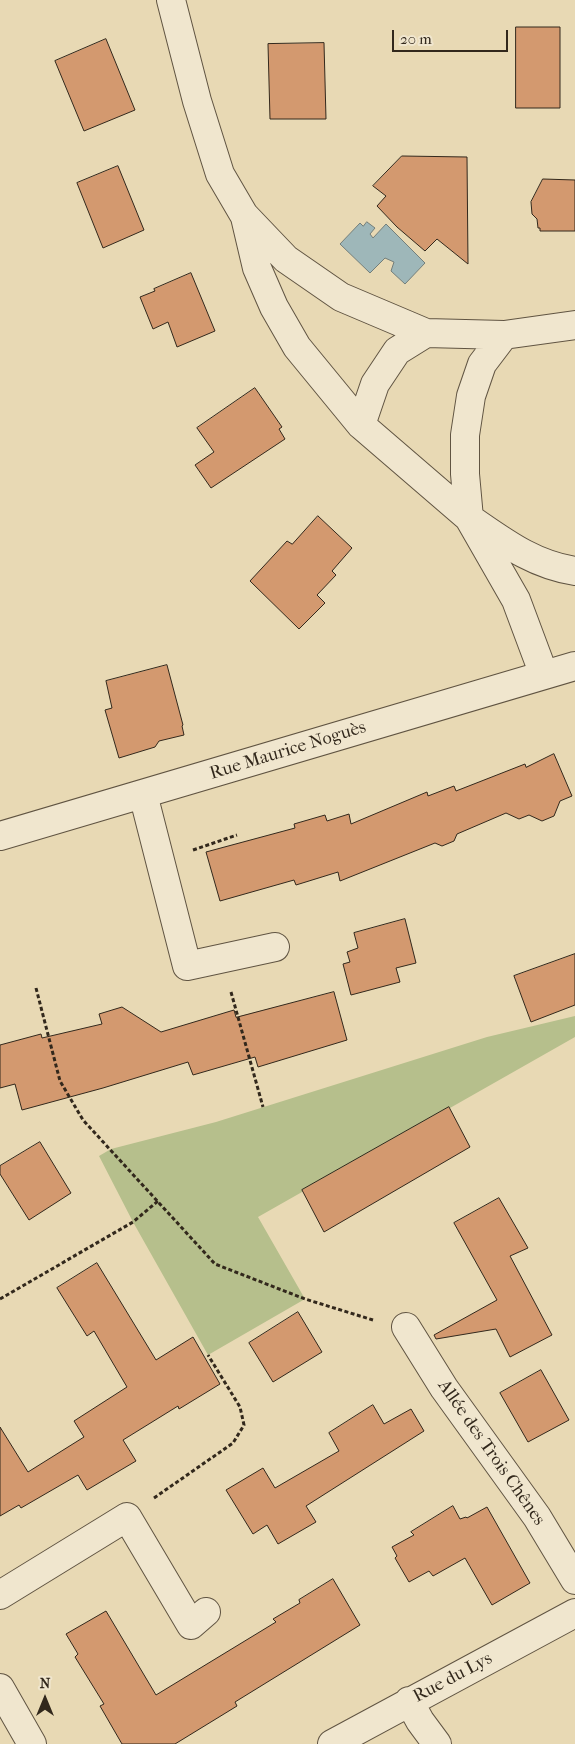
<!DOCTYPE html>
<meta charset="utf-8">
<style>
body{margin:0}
#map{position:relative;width:575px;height:1744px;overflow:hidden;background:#e8d9b4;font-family:"IM FELL French Canon",serif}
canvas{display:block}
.north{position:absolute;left:20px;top:1674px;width:50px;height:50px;-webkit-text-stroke:4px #f0e6ce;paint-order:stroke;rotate:0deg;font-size:14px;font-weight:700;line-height:20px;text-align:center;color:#32281c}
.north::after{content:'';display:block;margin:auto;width:18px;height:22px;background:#32281c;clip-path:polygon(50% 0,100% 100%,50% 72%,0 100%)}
.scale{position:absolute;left:392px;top:30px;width:116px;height:22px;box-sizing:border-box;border:2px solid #32281c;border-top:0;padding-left:6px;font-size:15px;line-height:18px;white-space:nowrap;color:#32281c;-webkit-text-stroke:4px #f0e6ce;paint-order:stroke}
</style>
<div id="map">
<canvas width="575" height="1744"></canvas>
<div class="north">N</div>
<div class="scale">20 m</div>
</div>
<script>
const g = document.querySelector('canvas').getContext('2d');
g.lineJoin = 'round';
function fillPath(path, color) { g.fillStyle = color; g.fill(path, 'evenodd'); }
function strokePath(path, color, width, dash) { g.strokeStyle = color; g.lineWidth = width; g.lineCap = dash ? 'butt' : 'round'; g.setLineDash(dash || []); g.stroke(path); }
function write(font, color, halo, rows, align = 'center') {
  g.font = font + ' "IM FELL French Canon",serif'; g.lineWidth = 4; g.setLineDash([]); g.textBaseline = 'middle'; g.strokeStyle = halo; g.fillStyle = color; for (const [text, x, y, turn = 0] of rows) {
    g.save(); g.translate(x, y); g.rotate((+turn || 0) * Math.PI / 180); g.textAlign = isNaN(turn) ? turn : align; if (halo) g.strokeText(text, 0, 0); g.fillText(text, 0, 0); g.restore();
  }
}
const green = new Path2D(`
 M 575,1016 L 575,1037 L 258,1217 L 305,1299 L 208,1355 L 133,1222 L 99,1156 L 111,1149 L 216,1122 L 487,1037 Z`);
const water = new Path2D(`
 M 367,222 L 375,228 L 370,234 L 373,238 L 386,224 L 425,263 L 405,284 L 391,271 L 394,262 L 385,258 L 370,273 L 340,244 L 360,223 L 363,226 Z`);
const building = new Path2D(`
 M 516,27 L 560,27 L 560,108 L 516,108 Z
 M 106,39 L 135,110 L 84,131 L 55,61 Z
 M 324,43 L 326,119 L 270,119 L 268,44 Z
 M 402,156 L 467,157 L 468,264 L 437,239 L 425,251 L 397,227 L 377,206 L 386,196 L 373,186 Z
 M 118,166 L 144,230 L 103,248 L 77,183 Z
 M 543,179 L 575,180 L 575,231 L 540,231 L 540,228 L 538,228 L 537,219 L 532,214 L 531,202 Z
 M 191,273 L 215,331 L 177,347 L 168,322 L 153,329 L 140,297 L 155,291 L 154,289 Z
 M 255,388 L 282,427 L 279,429 L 285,439 L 211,488 L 195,465 L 214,452 L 197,428 Z
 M 318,516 L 352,548 L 332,571 L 336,575 L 317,595 L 325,603 L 299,629 L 250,581 L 287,541 L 292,544 Z
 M 167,665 L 183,725 L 182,726 L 184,735 L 159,741 L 155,747 L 119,758 L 105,710 L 112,708 L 106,681 Z
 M 554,754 L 572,796 L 560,801 L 554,816 L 542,821 L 529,815 L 519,819 L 506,813 L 457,834 L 454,841 L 442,846 L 435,843 L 340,881 L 338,872 L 296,885 L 294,880 L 220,901 L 206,852 L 295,828 L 294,824 L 325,815 L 327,821 L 349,814 L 351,824 L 427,792 L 428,796 L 454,786 L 456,791 L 525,764 L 526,767 Z
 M 405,919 L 416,963 L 396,968 L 400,982 L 351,995 L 343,964 L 350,962 L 347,952 L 358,948 L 354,933 Z
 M 575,954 L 575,1005 L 531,1022 L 514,976 Z
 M 334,992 L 347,1040 L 258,1067 L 255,1057 L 193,1075 L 188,1062 L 103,1088 L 22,1110 L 15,1084 L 0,1088 L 0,1045 L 41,1034 L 42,1038 L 102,1024 L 99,1014 L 122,1007 L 161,1032 L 234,1010 L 236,1017 Z
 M 449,1107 L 470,1147 L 324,1232 L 302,1190 Z
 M 40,1142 L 71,1193 L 29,1220 L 0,1174 L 0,1166 Z
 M 499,1198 L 528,1248 L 510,1256 L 552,1335 L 510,1357 L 496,1329 L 436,1339 L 434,1335 L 497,1300 L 454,1223 Z
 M 97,1263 L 156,1360 L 193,1337 L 220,1384 L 179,1409 L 178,1406 L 123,1440 L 136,1461 L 87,1490 L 78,1475 L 21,1508 L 19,1505 L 0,1516 L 0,1427 L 28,1472 L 84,1437 L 74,1421 L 127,1387 L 94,1331 L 87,1336 L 57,1288 Z
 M 298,1312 L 322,1352 L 273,1382 L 249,1343 Z
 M 541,1370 L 569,1420 L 528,1442 L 500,1393 Z
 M 373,1405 L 384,1424 L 411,1409 L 424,1431 L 306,1506 L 316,1522 L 278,1544 L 267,1525 L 253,1534 L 226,1490 L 263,1468 L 275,1488 L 339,1451 L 329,1433 Z
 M 453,1506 L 460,1519 L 466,1517 L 467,1518 L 487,1507 L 530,1583 L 492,1605 L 465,1558 L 433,1576 L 429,1571 L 409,1582 L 395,1558 L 397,1556 L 392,1547 L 414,1535 L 411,1532 Z
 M 333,1579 L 360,1625 L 235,1702 L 237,1706 L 175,1744 L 122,1744 L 100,1706 L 104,1704 L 75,1657 L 78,1654 L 66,1634 L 106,1611 L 156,1695 L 276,1622 L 273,1619 L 300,1603 L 299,1600 Z`);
const path = new Path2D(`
 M 193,850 L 237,835
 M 36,988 L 60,1081 L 83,1120 L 215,1264 L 305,1299 L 373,1320
 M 231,992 L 263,1107
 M 0,1299 L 133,1222 L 158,1201
 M 154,1498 L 233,1443 L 244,1425 L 240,1407 L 208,1355`);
const minor = new Path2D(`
 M 171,0 L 197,101 L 220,174 L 244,215 L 286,259 L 341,297 L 426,333 L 504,335 L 575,325
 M 245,217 L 257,268 L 274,307 L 297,347 L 361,425 L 469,518 L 516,600 L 544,675
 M 504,335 L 482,364 L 471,396 L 465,435 L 465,474 L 469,518 C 504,542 532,564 575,571
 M 361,425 L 375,384 L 397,351 L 426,333
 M 143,794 L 187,966 L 275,947
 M 0,836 L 575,666
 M 406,1327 L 444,1388 L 537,1517 L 575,1580
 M 0,1595 L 127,1517 L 191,1625 L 206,1612
 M 0,1688 L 32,1744
 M 409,1701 L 420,1721 L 437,1744
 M 332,1744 L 575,1613`);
const streetNames = [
 ["Rue Maurice Noguès",288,751,-17],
 ["Allée des Trois Chênes",491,1453,55],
 ["Rue du Lys",453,1678,-28]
];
fillPath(green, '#b6bf8c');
fillPath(water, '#9eb7b9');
strokePath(water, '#737e7a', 1);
fillPath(building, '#d3996f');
strokePath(building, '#32281c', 1);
strokePath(minor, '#605442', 30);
strokePath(path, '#32281c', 3, [4, 2.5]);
strokePath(minor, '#f0e6ce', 28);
write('18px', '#32281c', '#f0e6ce', streetNames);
</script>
